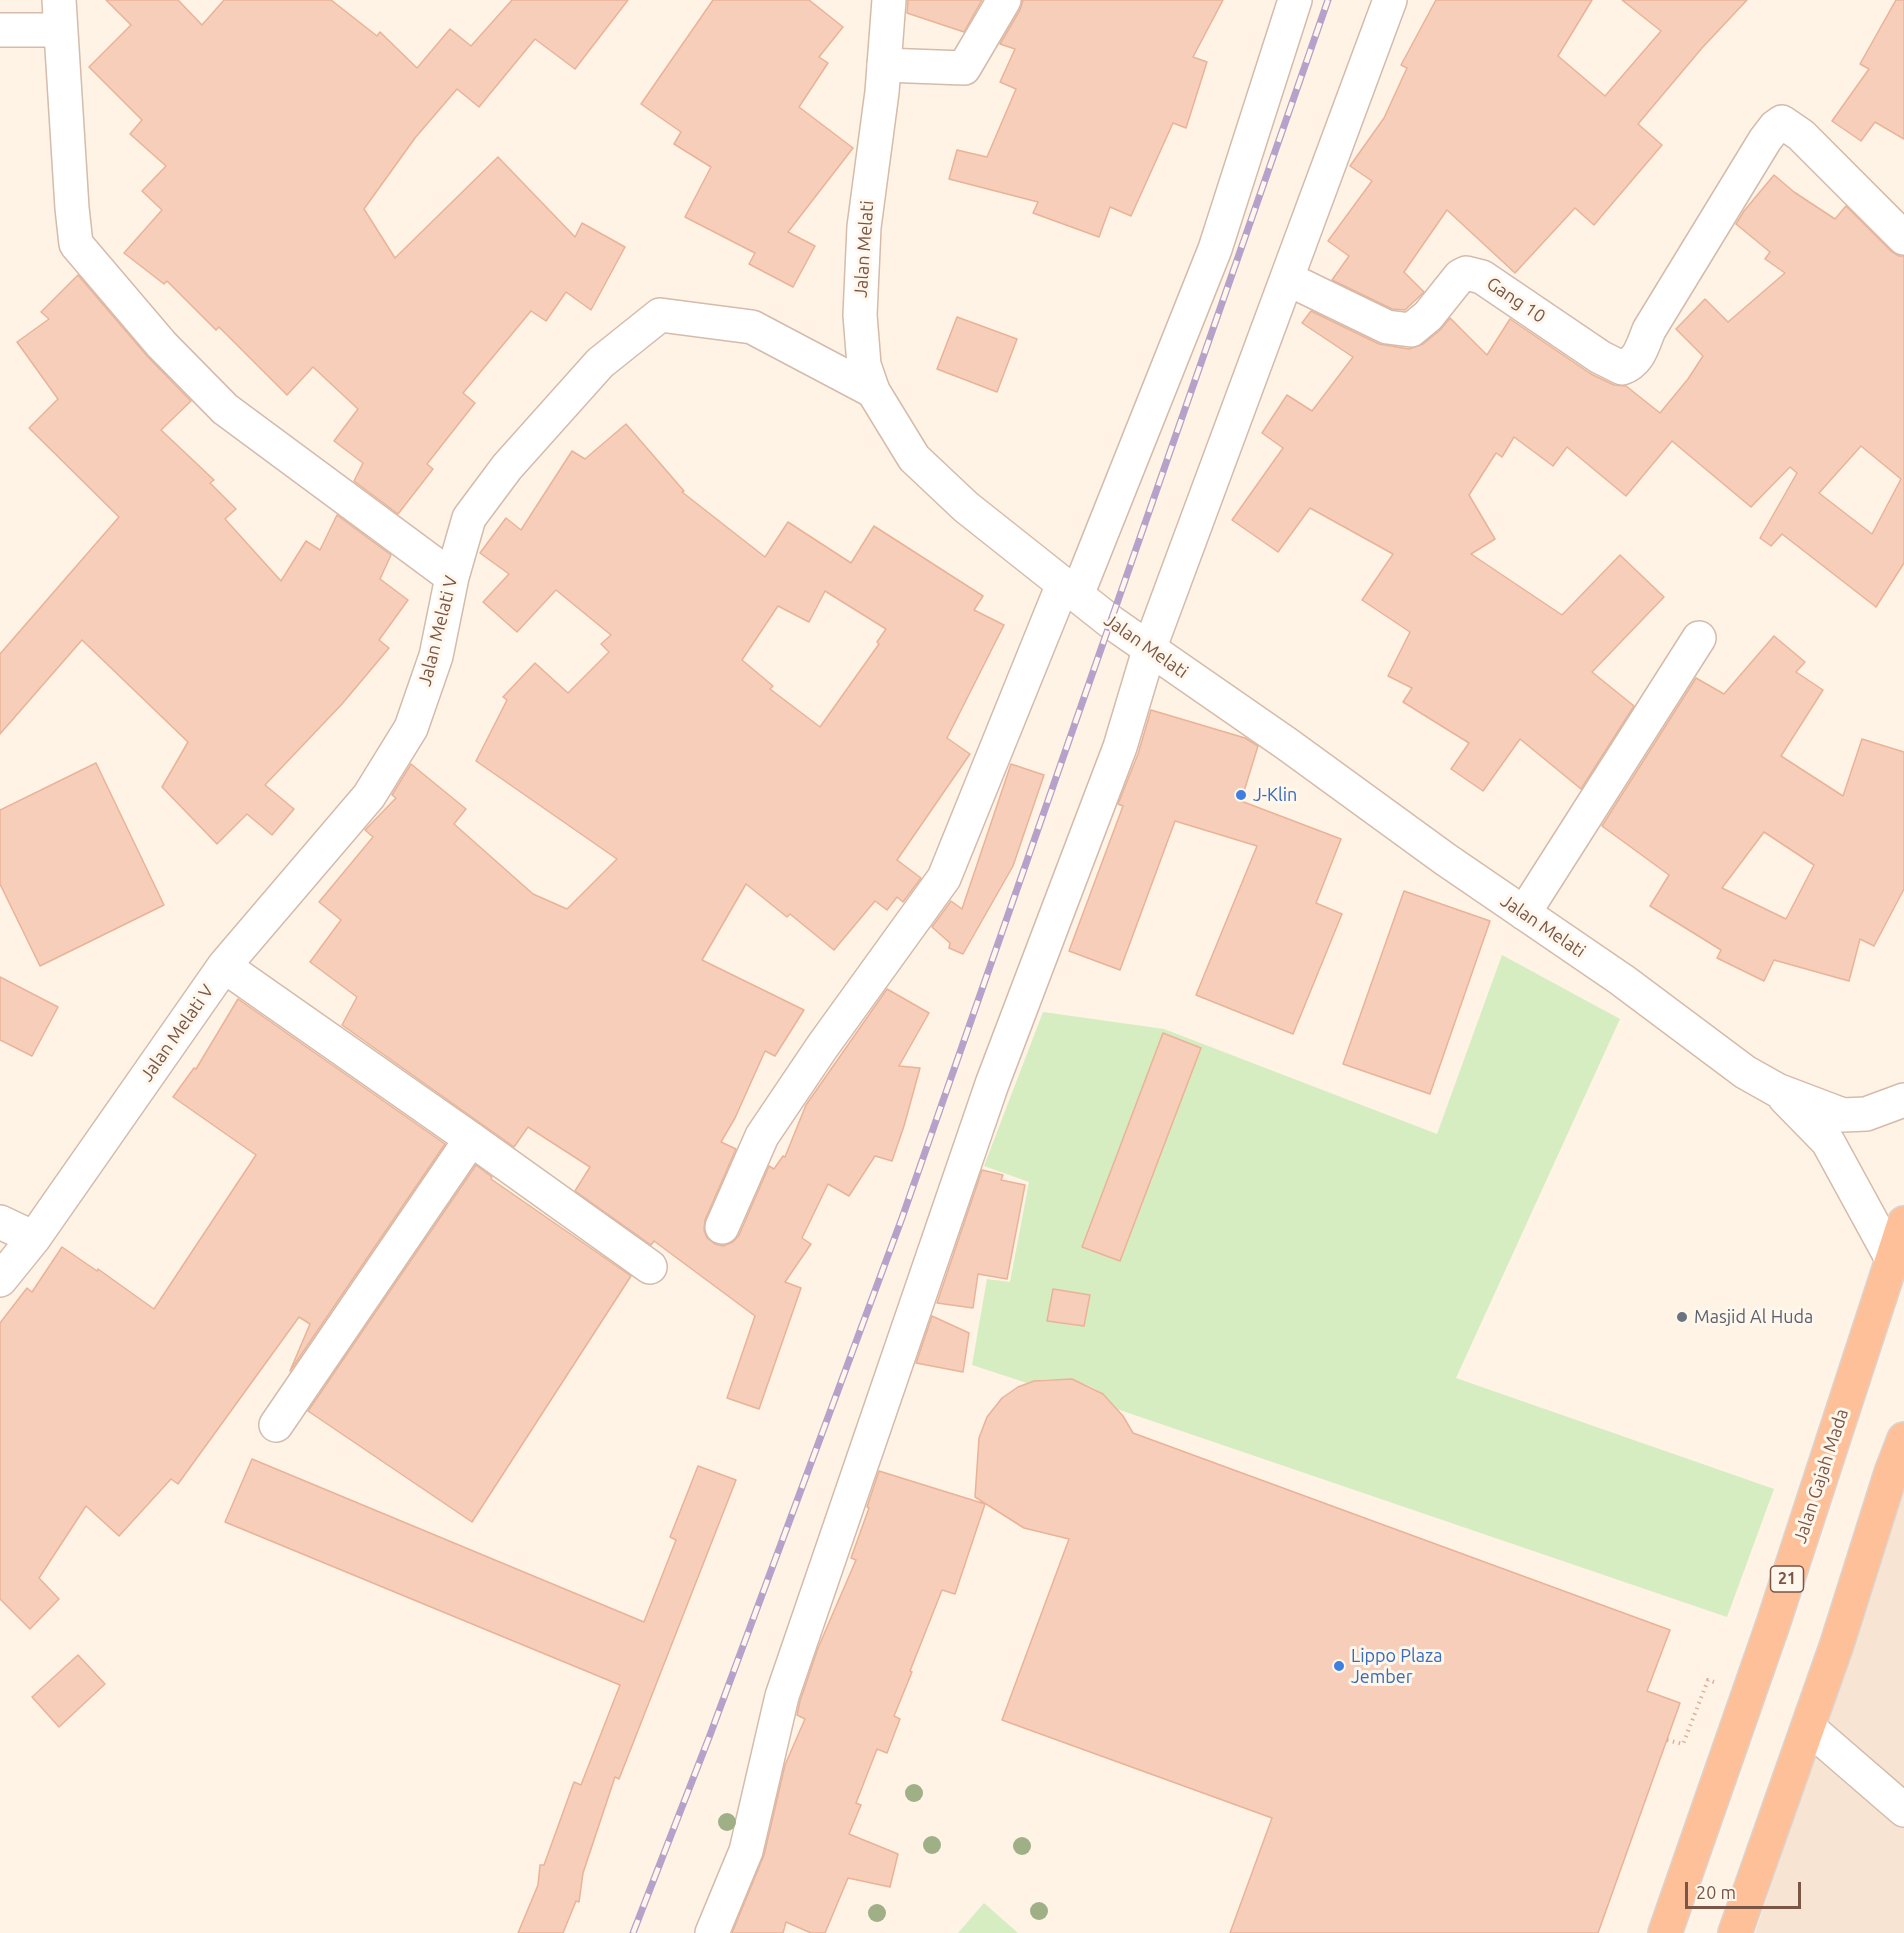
<!DOCTYPE html>
<style>
body{margin:0}
#map{position:relative;width:1904px;height:1933px;overflow:hidden;background:#fef3e4;font-family:Ubuntu,sans-serif}
canvas{display:block}
.scale{position:absolute;left:1685px;top:1882px;width:116px;height:27px;box-sizing:border-box;border:3px solid #7a5647;border-top:0;padding-left:8px;font-size:18px;line-height:21px;white-space:nowrap;color:#7a5647;-webkit-text-stroke:4px #fff7ec;paint-order:stroke}
</style>
<div id="map">
<canvas width="1904" height="1933"></canvas>
<div class="scale">20 m</div>
</div>
<script>
const g = document.querySelector('canvas').getContext('2d');
g.lineJoin = 'round';
function fillPath(path, color) { g.fillStyle = color; g.fill(path, 'evenodd'); }
function strokePath(path, color, width, dash) { g.strokeStyle = color; g.lineWidth = width; g.lineCap = dash ? 'butt' : 'round'; g.setLineDash(dash || []); g.stroke(path); }
function write(font, color, halo, rows, align = 'center') {
  g.font = font + ' Ubuntu,sans-serif'; g.lineWidth = 6; g.setLineDash([]); g.textBaseline = 'middle'; g.strokeStyle = halo; g.fillStyle = color; for (const [text, x, y, turn = 0] of rows) {
    g.save(); g.translate(x, y); g.rotate((+turn || 0) * Math.PI / 180); g.textAlign = isNaN(turn) ? turn : align; if (halo) g.strokeText(text, 0, 0); g.fillText(text, 0, 0); g.restore();
  }
}
const residential = new Path2D(`
 M 1904,1483 L 1904,1933 L 1755,1933 L 1830,1712 Z`);
const green = new Path2D(`
 M 1502,955 L 1620,1019 L 1456,1378 L 1774,1489 L 1727,1617 L 1117,1409 C 1113,1404 1109,1399 1104,1395 C 1086,1379 1049,1375 1027,1383 L 972,1365 L 987,1279 L 1010,1282 L 1029,1182 L 984,1166 L 1043,1012 L 1164,1029 L 1437,1134 Z
 M 984,1903 L 1018,1933 L 958,1933 Z`);
const building = new Path2D(`
 M 106,0 L 178,0 L 202,25 L 224,0 L 331,0 L 377,36 L 380,32 L 417,68 L 450,29 L 471,46 L 512,0 L 628,0 L 575,69 L 535,39 L 479,107 L 457,89 L 415,138 L 364,209 L 395,258 L 498,157 L 575,237 L 582,223 L 625,247 L 591,310 L 566,292 L 546,321 L 531,311 L 463,393 L 475,403 L 427,464 L 433,469 L 398,514 L 354,481 L 363,463 L 334,441 L 358,409 L 313,367 L 287,395 L 219,327 L 216,330 L 167,281 L 164,284 L 124,253 L 162,210 L 142,191 L 166,166 L 130,134 L 142,120 L 89,67 L 131,25 Z
 M 713,0 L 809,0 L 843,27 L 819,57 L 828,63 L 799,107 L 853,148 L 788,232 L 815,246 L 793,287 L 749,264 L 755,253 L 685,217 L 711,167 L 674,144 L 681,132 L 641,104 Z
 M 908,0 L 982,0 L 964,32 L 907,13 Z
 M 1023,0 L 1223,0 L 1193,57 L 1207,62 L 1186,128 L 1173,123 L 1131,216 L 1110,207 L 1099,237 L 1033,213 L 1038,202 L 949,179 L 957,150 L 987,157 L 1016,89 L 1000,82 L 1015,49 L 1000,44 L 1020,10 Z
 M 1436,0 L 1592,0 L 1558,56 L 1605,96 L 1661,31 L 1622,0 L 1747,0 L 1702,48 L 1638,124 L 1662,145 L 1594,225 L 1575,208 L 1515,273 L 1447,210 L 1404,272 L 1424,292 L 1405,310 L 1392,309 L 1332,280 L 1349,256 L 1328,241 L 1372,181 L 1350,166 L 1384,118 L 1407,68 L 1401,65 Z
 M 1896,0 L 1904,0 L 1904,139 L 1875,122 L 1861,141 L 1832,121 L 1869,69 L 1860,64 Z
 M 1774,175 L 1794,192 L 1835,219 L 1846,206 L 1891,251 L 1899,256 L 1904,256 L 1904,563 L 1876,607 L 1782,534 L 1771,546 L 1760,538 L 1797,473 L 1790,467 L 1751,507 L 1672,441 L 1626,496 L 1567,447 L 1553,466 L 1514,437 L 1502,457 L 1496,453 L 1469,495 L 1495,539 L 1471,554 L 1562,615 L 1620,555 L 1664,597 L 1592,672 L 1634,706 L 1581,789 L 1520,739 L 1483,791 L 1451,769 L 1469,743 L 1403,702 L 1412,688 L 1388,676 L 1410,632 L 1362,600 L 1393,554 L 1310,508 L 1278,552 L 1232,520 L 1283,448 L 1262,433 L 1287,395 L 1312,411 L 1353,357 L 1302,323 L 1311,311 L 1379,344 L 1409,349 L 1423,344 L 1440,330 L 1450,318 L 1487,355 L 1510,319 L 1591,374 L 1614,385 L 1626,386 L 1660,413 L 1688,379 L 1703,356 L 1676,329 L 1705,299 L 1728,322 L 1785,273 L 1765,259 L 1770,252 L 1736,224 L 1744,211 ZM 1861,446 L 1901,479 L 1872,534 L 1819,493 Z
 M 78,275 L 148,357 L 191,401 L 161,430 L 214,480 L 210,483 L 236,509 L 225,519 L 281,581 L 306,541 L 320,550 L 337,515 L 391,555 L 380,579 L 408,600 L 379,640 L 389,648 L 342,704 L 265,785 L 294,809 L 272,835 L 247,814 L 217,844 L 162,787 L 188,742 L 82,640 L 0,734 L 0,654 L 119,517 L 29,428 L 58,399 L 17,342 L 49,319 L 41,312 Z
 M 957,317 L 1017,339 L 997,392 L 937,369 Z
 M 626,424 L 684,491 L 682,492 L 765,557 L 788,522 L 851,563 L 874,526 L 983,596 L 974,610 L 1004,625 L 947,738 L 970,754 L 897,860 L 921,878 L 903,902 L 897,897 L 887,910 L 875,901 L 834,950 L 790,914 L 787,917 L 746,884 L 702,960 L 804,1010 L 775,1056 L 765,1051 L 735,1118 L 721,1142 L 736,1149 L 705,1220 L 704,1230 L 707,1238 L 715,1244 L 723,1246 L 733,1242 L 739,1235 L 769,1166 L 774,1169 L 783,1156 L 785,1157 L 806,1105 L 887,989 L 929,1013 L 899,1066 L 920,1068 L 904,1126 L 892,1161 L 875,1156 L 849,1196 L 828,1184 L 802,1238 L 811,1244 L 785,1282 L 801,1288 L 759,1409 L 727,1398 L 755,1316 L 654,1241 L 651,1245 L 575,1191 L 590,1167 L 528,1127 L 514,1147 L 342,1025 L 357,997 L 310,962 L 341,920 L 319,902 L 373,837 L 365,830 L 396,798 L 392,795 L 411,764 L 466,809 L 454,824 L 533,894 L 567,909 L 617,859 L 476,761 L 507,700 L 503,697 L 535,663 L 568,693 L 609,652 L 601,644 L 611,635 L 556,590 L 517,632 L 483,602 L 509,574 L 480,553 L 506,518 L 521,530 L 572,451 L 585,459 ZM 825,591 L 886,629 L 877,642 L 879,644 L 820,727 L 770,689 L 773,686 L 742,660 L 778,606 L 809,622 Z
 M 1774,636 L 1805,662 L 1796,672 L 1823,690 L 1781,756 L 1843,796 L 1862,739 L 1904,752 L 1904,889 L 1874,946 L 1860,939 L 1849,981 L 1774,960 L 1764,981 L 1717,958 L 1721,950 L 1650,906 L 1669,875 L 1602,826 L 1696,678 L 1724,694 ZM 1764,832 L 1814,865 L 1786,919 L 1722,888 Z
 M 1151,710 L 1245,738 L 1258,746 L 1241,801 L 1341,839 L 1316,903 L 1342,914 L 1293,1034 L 1196,995 L 1257,846 L 1175,821 L 1120,970 L 1069,951 L 1123,806 L 1118,804 L 1138,754 Z
 M 96,763 L 164,905 L 40,966 L 0,884 L 0,810 Z
 M 1011,764 L 1044,775 L 1013,866 L 963,954 L 949,948 L 950,943 L 932,927 L 951,901 L 962,909 Z
 M 1404,891 L 1490,921 L 1430,1094 L 1343,1064 Z
 M 0,977 L 58,1007 L 32,1056 L 0,1040 Z
 M 238,999 L 445,1144 L 290,1371 L 310,1324 L 299,1317 L 178,1484 L 171,1479 L 119,1536 L 86,1506 L 39,1578 L 59,1599 L 30,1629 L 0,1599 L 0,1323 L 27,1288 L 32,1292 L 62,1247 L 97,1271 L 98,1269 L 154,1309 L 256,1155 L 173,1097 L 194,1068 L 196,1069 Z
 M 1163,1033 L 1201,1048 L 1120,1261 L 1082,1247 Z
 M 476,1165 L 492,1177 L 491,1179 L 631,1276 L 472,1522 L 308,1411 Z
 M 982,1170 L 1003,1175 L 1001,1180 L 1025,1185 L 1007,1279 L 978,1274 L 973,1308 L 937,1303 Z
 M 1053,1289 L 1090,1295 L 1084,1326 L 1047,1321 Z
 M 932,1316 L 969,1333 L 963,1372 L 916,1363 Z
 M 1072,1379 L 1103,1394 L 1123,1416 L 1133,1433 L 1670,1630 L 1647,1691 L 1680,1703 L 1598,1933 L 1230,1933 L 1272,1818 L 1002,1720 L 1069,1539 L 1024,1528 L 975,1497 L 979,1438 L 987,1417 L 1002,1398 L 1018,1387 L 1034,1381 Z
 M 252,1459 L 644,1622 L 676,1540 L 670,1537 L 698,1466 L 736,1480 L 619,1779 L 615,1777 L 583,1873 L 579,1902 L 576,1901 L 563,1933 L 518,1933 L 538,1885 L 540,1865 L 544,1865 L 574,1782 L 581,1785 L 620,1685 L 225,1522 Z
 M 879,1471 L 985,1504 L 955,1594 L 942,1590 L 910,1671 L 912,1672 L 894,1716 L 900,1719 L 887,1753 L 877,1749 L 856,1803 L 861,1805 L 849,1834 L 898,1854 L 890,1887 L 848,1878 L 825,1933 L 811,1933 L 786,1922 L 783,1933 L 732,1933 L 764,1855 L 785,1765 L 805,1719 L 797,1715 L 800,1701 L 818,1648 L 856,1560 L 851,1558 L 869,1508 L 867,1507 Z
 M 78,1655 L 105,1684 L 59,1727 L 32,1697 Z`);
const path = new Path2D(`
 M 1667,1740 L 1683,1744 L 1708,1680 L 1714,1682`);
const minor = new Path2D(`
 M 59,0 L 72,208 L 76,244 L 162,345 L 225,409 L 452,577
 M 0,30 L 60,30
 M 884,65 L 964,68 L 1004,0
 M 1288,279 L 1387,327 L 1411,330 L 1428,316 L 1460,276 L 1466,273 L 1482,277 L 1600,357 L 1622,368 C 1639,362 1642,347 1649,330 L 1765,140 L 1775,127 L 1782,122 L 1801,135 L 1904,238
 M 1077,595 L 1215,249 L 1295,0
 M 1524,913 L 1699,638
 M 224,966 L 471,1139 L 650,1267
 M 0,1222 L 34,1238
 M 722,1227 L 762,1136 L 822,1047 L 944,878 L 1063,584
 M 0,1280 L 34,1238 L 224,966 L 369,796 L 411,728 L 436,656 L 452,577 L 469,518 L 507,467 L 600,363 L 660,315 L 752,327 L 873,391
 M 276,1425 L 471,1139
 M 1808,1727 L 1904,1810
 M 712,1933 L 746,1851 L 782,1696 L 992,1084 L 1120,747 L 1150,647 L 1390,0`);
const secondary = new Path2D(`
 M 889,0 L 882,92 L 864,227 L 860,315 L 864,365 L 873,391 L 914,458 L 966,507 L 1111,622 L 1287,744 L 1445,859 L 1622,980 L 1745,1072 L 1777,1090 L 1843,1115 L 1866,1114 L 1904,1100
 M 1785,1098 L 1828,1142 L 1892,1259`);
const trunk = new Path2D(`
 M 1665,1933 L 1773,1624 L 1904,1223
 M 1735,1933 L 1837,1644 L 1891,1473 L 1904,1439`);
const rail = new Path2D(`
 M 633,1933 L 710,1735 L 902,1218 L 1328,0`);
const trees = [
 [914,1793],
 [727,1822],
 [932,1845],
 [1022,1846],
 [1039,1911],
 [877,1913]
];
const markers = [
 [1241,795,6,"#3f7fe0"],
 [1682,1317,6,"#6b7280"],
 [1339,1666,6,"#3f7fe0"]
];
const shields = [
 [1787,1579,33]
];
const shieldNames = [
 ["21",1787,1579]
];
const streetNames = [
 ["Jalan Melati",864,249,-86],
 ["Gang 10",1516,300,34],
 ["Jalan Melati V",438,631,-76],
 ["Jalan Melati",1146,646,35],
 ["Jalan Melati",1543,926,34],
 ["Jalan Melati V",177,1033,-55],
 ["Jalan Gajah Mada",1821,1476,-72]
];
const shopNames = [
 ["J-Klin",1253,795],
 ["Lippo Plaza",1351,1656],
 ["Jember",1351,1677]
];
const worshipNames = [
 ["Masjid Al Huda",1694,1317]
];
fillPath(residential, '#f7e4d2');
fillPath(green, '#d5edc1');
fillPath(building, '#f6ceb9');
strokePath(building, '#eab398', 1.5);
strokePath(minor, '#d4bbac', 36);
strokePath(secondary, '#d7bba9', 36);
strokePath(trunk, '#dcd3cf', 36);
strokePath(path, '#dcb19c', 4, [1.5, 4.5]);
strokePath(minor, '#fff', 33);
strokePath(secondary, '#fff', 33);
strokePath(trunk, '#fec098', 33);
strokePath(rail, '#b5a1c9', 7);
strokePath(rail, '#fff7ec', 4.5, [14]);
g.fillStyle = '#9fb087';
for (const [x, y] of trees) { g.beginPath(); g.arc(x, y, 9, 0, 2 * Math.PI); g.fill(); }
for (const [x, y, r, color] of markers) { const dot = new Path2D(); dot.arc(x, y, r, 0, 2 * Math.PI); g.fillStyle = color; g.fill(dot); strokePath(dot, '#fff7ec', 2); }
for (const [x, y, w] of shields) { const box = new Path2D(); box.roundRect(x - w / 2, y - 13, w, 26, 4.5); g.fillStyle = '#fff7ec'; g.fill(box); strokePath(box, '#7a5647', 1.5); }
write('bold 16px', '#7a5647', null, shieldNames);
write('18px', '#7a5647', '#fff7ec', streetNames);
write('18px', '#366cbe', '#fff7ec', shopNames, 'left');
write('18px', '#5b616d', '#fff7ec', worshipNames, 'left');
</script>
